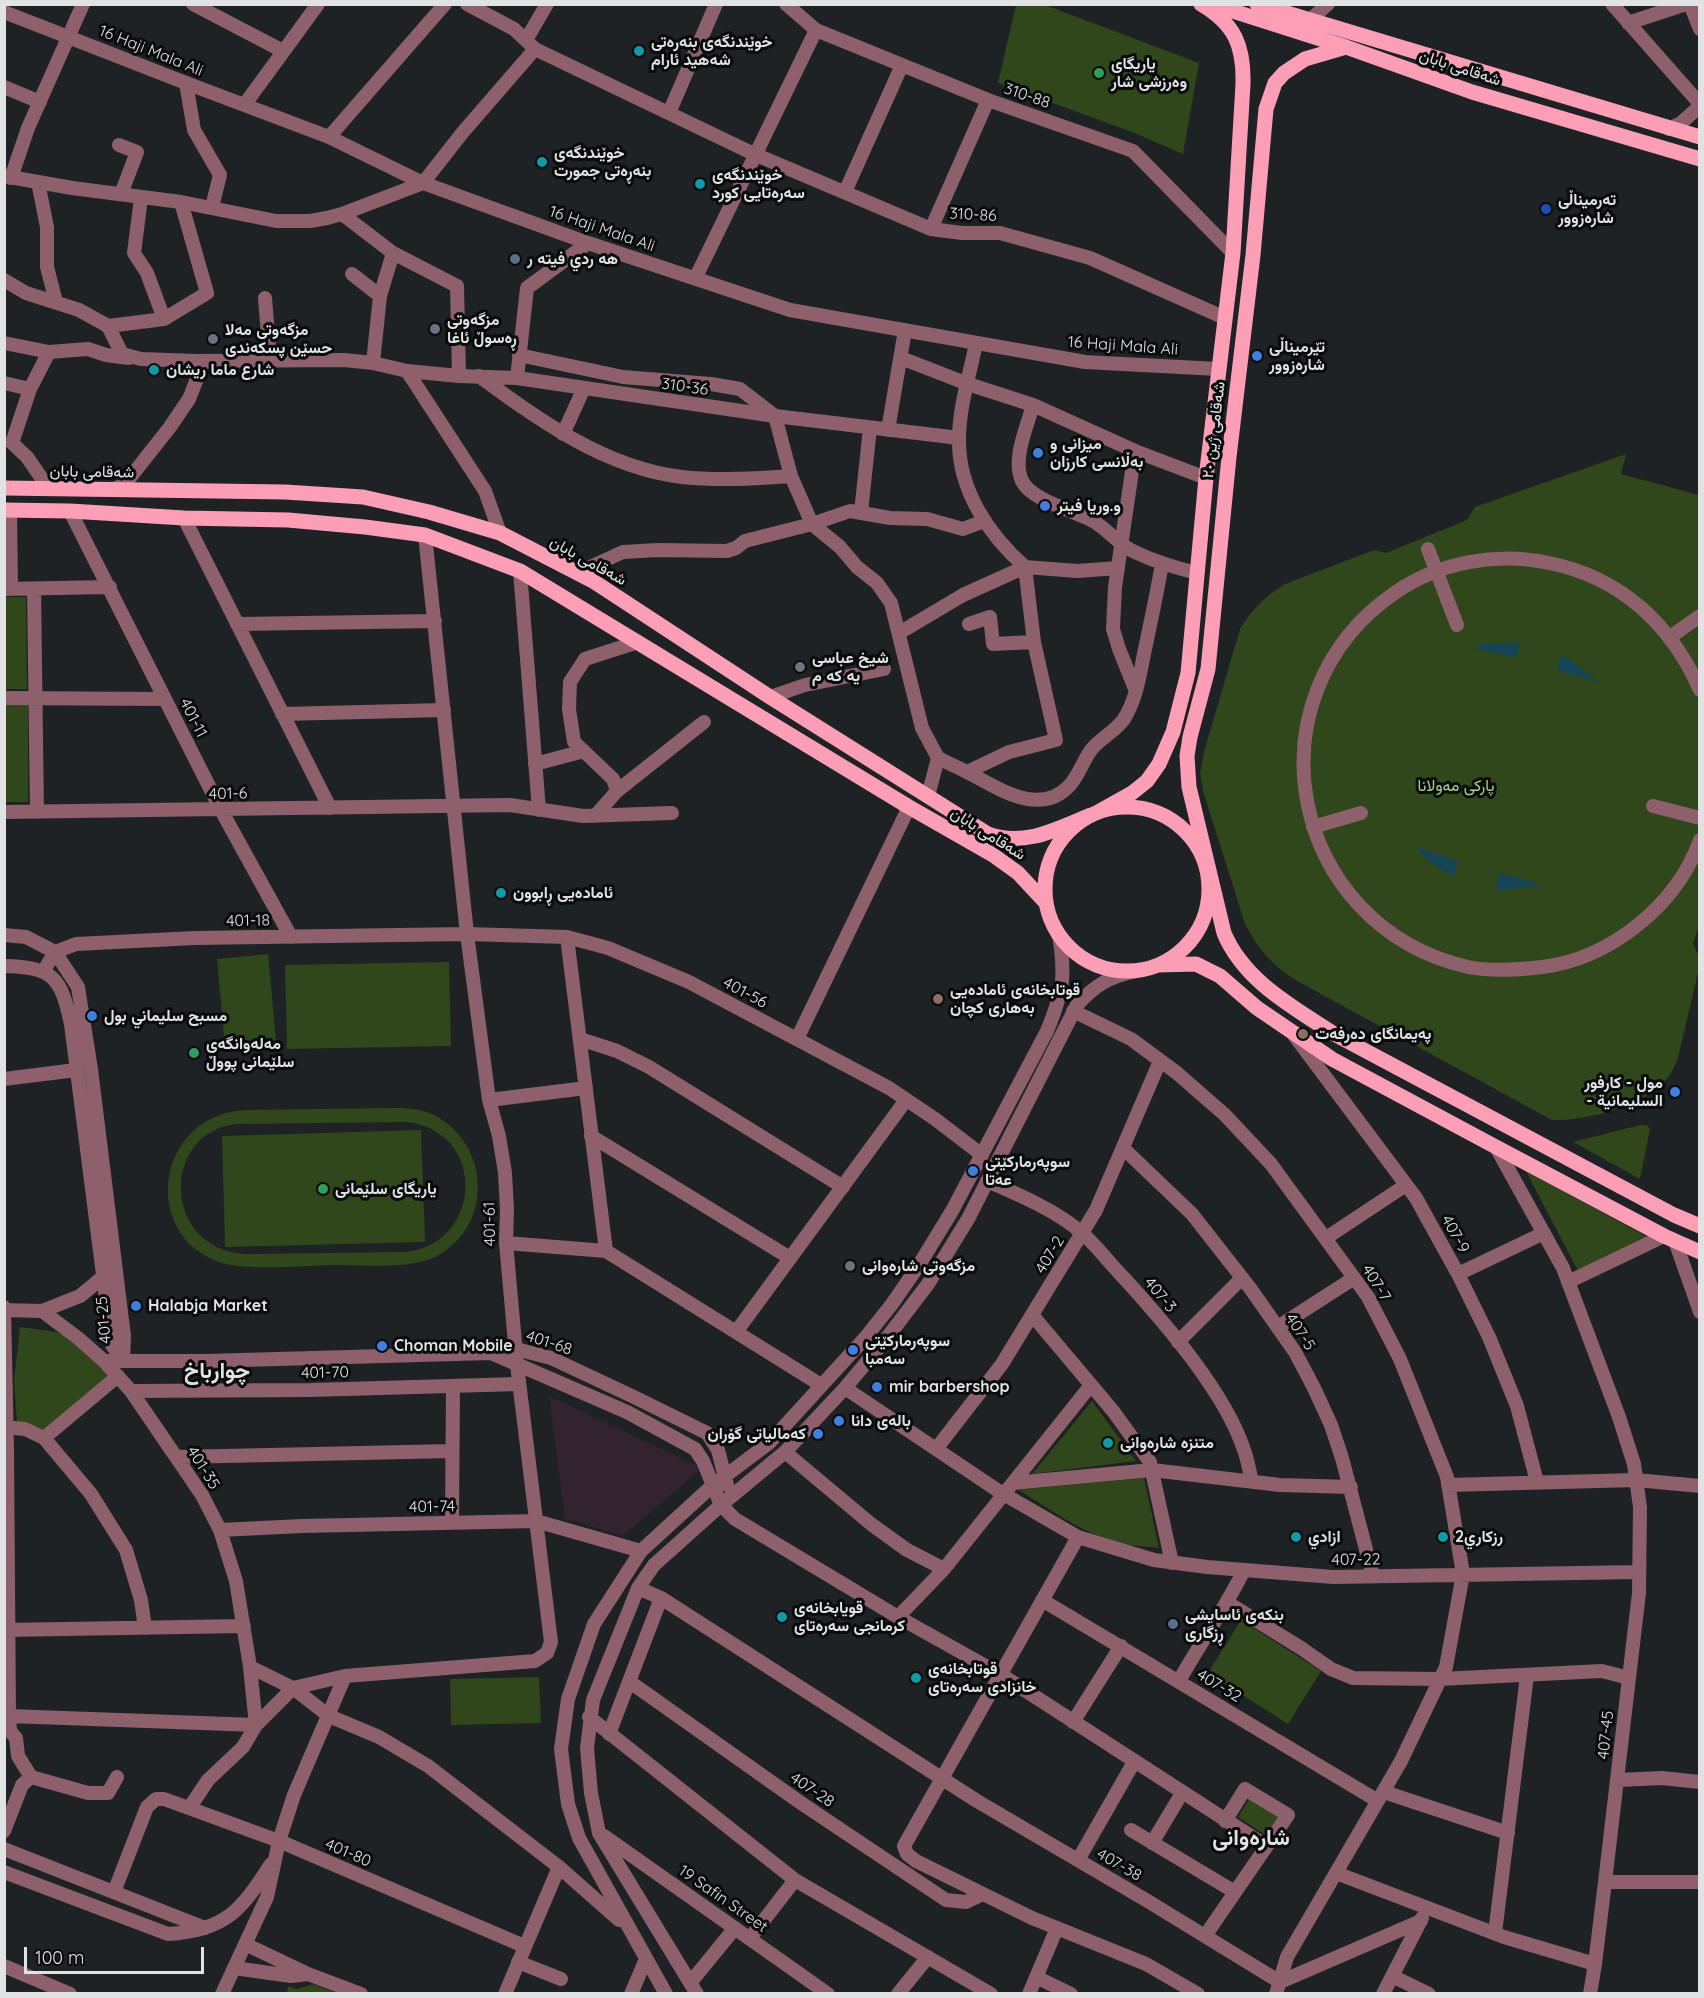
<!DOCTYPE html>
<meta charset="utf-8">
<style>
body{margin:0}
#map{position:relative;width:1704px;height:1998px;overflow:hidden;background:#1e2225;font-family:Quicksand,sans-serif}
canvas{display:block}
.frame{position:absolute;inset:0;border:6px solid #e0e2e4;pointer-events:none}
.scale{position:absolute;left:24px;top:1947px;width:180px;height:27px;box-sizing:border-box;border:3px solid #e0e2e4;border-top:0;padding-left:8px;font-size:18px;line-height:21px;white-space:nowrap;color:#e0e2e4;-webkit-text-stroke:4px #090b0c;paint-order:stroke}
</style>
<div id="map">
<canvas width="1704" height="1998"></canvas>
<div class="frame"></div>
<div class="scale">100 m</div>
</div>
<script>
const g = document.querySelector('canvas').getContext('2d');
g.lineJoin = 'round';
function fillPath(path, color) { g.fillStyle = color; g.fill(path, 'evenodd'); }
function strokePath(path, color, width, dash) { g.strokeStyle = color; g.lineWidth = width; g.lineCap = dash ? 'butt' : 'round'; g.setLineDash(dash || []); g.stroke(path); }
function write(font, color, halo, rows, align = 'center') {
  g.font = font + ' Quicksand,Vazirmatn,sans-serif'; g.lineWidth = 6; g.setLineDash([]); g.textBaseline = 'middle'; g.strokeStyle = halo; g.fillStyle = color; for (const [text, x, y, turn = 0] of rows) {
    g.save(); g.translate(x, y); g.rotate((+turn || 0) * Math.PI / 180); g.textAlign = isNaN(turn) ? turn : align; if (halo) g.strokeText(text, 0, 0); g.fillText(text, 0, 0); g.restore();
  }
}
const industrial = new Path2D(`
 M 549,1396 L 702,1468 L 623,1536 L 565,1518 Z`);
const green = new Path2D(`
 M 1016,5 L 1045,5 L 1199,63 L 1183,154 L 1132,132 L 998,83 Z
 M 1626,454 L 1621,474 L 1699,495 L 1700,922 L 1693,944 L 1699,956 L 1699,968 L 1678,1058 C 1674,1067 1671,1075 1664,1082 C 1641,1107 1585,1121 1552,1120 L 1299,982 C 1274,968 1258,949 1245,924 L 1203,791 L 1200,774 L 1204,752 L 1240,629 C 1251,610 1267,595 1285,584 L 1374,550 L 1386,553 L 1467,520 L 1475,507 Z
 M 4,597 L 26,597 L 27,689 L 5,689 Z
 M 5,704 L 28,704 L 28,802 L 5,802 Z
 M 268,954 L 276,1041 L 225,1046 L 217,959 Z
 M 449,962 L 451,1046 L 287,1049 L 285,965 Z
 M 394,1108 C 407,1108 422,1109 434,1115 C 490,1144 494,1225 437,1256 C 409,1270 363,1265 333,1265 C 301,1266 269,1269 237,1266 C 140,1253 148,1117 244,1110 ZM 406,1122 C 487,1130 484,1244 405,1252 L 245,1254 C 161,1249 161,1131 237,1124 Z
 M 1640,1125 L 1647,1125 L 1650,1129 L 1640,1179 L 1573,1142 Z
 M 421,1130 L 425,1242 L 225,1247 L 222,1136 Z
 M 1526,1171 L 1649,1238 L 1578,1271 Z
 M 20,1327 L 64,1333 L 113,1375 L 44,1435 L 17,1423 L 14,1381 Z
 M 1092,1401 L 1136,1461 L 1032,1474 Z
 M 1144,1478 L 1159,1548 C 1144,1546 1127,1546 1113,1541 C 1078,1530 1049,1509 1019,1490 Z
 M 1241,1620 L 1321,1671 L 1288,1724 L 1208,1673 Z
 M 539,1677 L 541,1723 L 451,1725 L 450,1679 Z
 M 1250,1798 L 1279,1816 L 1267,1836 L 1238,1817 Z
 M 313,1984 L 336,1993 L 286,1993 L 289,1986 L 296,1989 Z`);
const water = new Path2D(`
 M 1520,643 L 1516,658 L 1474,648 L 1486,644 Z
 M 1562,654 L 1599,682 L 1557,670 Z
 M 1416,847 L 1458,861 L 1453,877 L 1429,861 Z
 M 1500,873 L 1543,885 L 1514,889 L 1495,890 Z`);
const minor = new Path2D(`
 M 193,4 L 283,51
 M 467,4 L 514,29 L 535,49 L 754,154 L 931,229 L 962,233 L 1000,233 L 1090,258 L 1225,318
 M 786,4 L 816,30 L 988,100 L 1133,151 L 1233,253
 M 1612,4 L 1700,104
 M 1690,4 L 1700,29
 M 4,12 L 186,83 L 329,137 L 423,183 L 588,243 L 790,310 L 1085,362 L 1218,369
 M 1311,19 L 1328,4
 M 1628,23 L 1686,4
 M 526,40 L 547,4
 M 186,83 L 194,130 L 220,175 L 212,207
 M 4,87 L 40,102
 M 245,104 L 318,4
 M 669,113 L 716,4
 M 1669,129 L 1681,123 L 1700,106
 M 329,137 L 445,4
 M 119,145 L 137,152 L 121,194
 M 4,176 L 72,188 L 181,202 L 276,221 L 310,221 L 327,218 L 342,214 L 423,183 L 463,132 L 535,49
 M 11,178 L 28,128 L 83,4
 M 38,182 L 47,227 L 47,267 L 56,302
 M 845,192 L 902,65
 M 141,198 L 134,253 L 147,273 L 164,319
 M 342,214 L 393,253 L 457,286 L 459,376
 M 931,229 L 988,100
 M 352,274 L 380,296
 M 696,277 L 816,30
 M 4,280 L 26,293 L 79,310 L 108,326 L 164,319 L 207,293 L 181,202
 M 265,298 L 270,360
 M 108,326 L 122,354 L 141,359 L 196,361 L 344,360 L 373,363 L 407,371 L 459,376 L 517,378 L 775,416 L 959,438
 M 4,343 L 49,352 L 88,349 L 106,355 L 129,358
 M 976,343 C 970,374 959,407 959,439 C 958,490 989,535 1025,567
 M 49,352 L 30,389 L 12,443 L 27,457 L 49,489
 M 519,355 L 623,377 L 711,384 L 740,389 L 775,416 L 791,476 L 812,524 L 840,547 L 857,567 L 877,583 L 891,603 L 922,728 L 938,758
 M 901,358 L 968,384 L 1033,405 L 1135,451 L 1206,478
 M 373,363 L 380,296 L 393,253
 M 407,371 L 485,491 L 500,533
 M 479,376 C 539,420 605,468 682,477 C 718,481 755,479 791,476
 M 517,378 L 527,288 L 588,243
 M 4,383 L 30,389
 M 1033,405 C 1027,427 1012,459 1022,481 C 1031,500 1074,511 1093,521 C 1109,530 1119,546 1137,553 C 1156,562 1176,568 1197,573
 M 888,430 L 905,330
 M 563,434 L 584,388
 M 1135,451 L 1115,587 L 1113,629 L 1119,649 L 1136,691
 M 112,490 L 125,484 L 170,427 L 189,399 L 204,361
 M 10,510 L 11,589
 M 70,511 L 221,810 L 291,937
 M 861,512 L 870,428
 M 184,518 L 330,808
 M 1428,549 L 1457,625
 M 520,571 L 539,810
 M 577,573 L 623,552 L 658,550 L 727,551 L 736,548 L 745,541 L 812,524 L 850,511 L 890,518 L 927,519 L 963,529 L 984,521
 M 4,589 L 110,587
 M 34,589 L 37,812
 M 237,624 L 435,621
 M 969,624 L 990,617 L 993,644 L 1034,642
 M 899,633 L 963,595 L 1025,567 L 1077,571 L 1118,568
 M 1670,637 L 1700,616
 M 1700,690 C 1671,624 1620,577 1549,563 C 1496,552 1440,562 1396,592 C 1243,696 1289,926 1468,967 C 1493,972 1518,970 1542,967 C 1610,959 1677,905 1700,840
 M 770,697 L 805,685 L 884,669
 M 4,698 L 165,699
 M 282,714 L 444,710
 M 535,764 L 584,751
 M 967,772 C 998,788 1040,818 1070,785 C 1079,775 1083,761 1091,750 C 1100,738 1115,732 1124,719 C 1137,698 1140,673 1145,649 C 1151,621 1157,592 1162,564
 M 617,791 L 704,722
 M 928,796 L 938,758 L 967,772 L 1009,752 L 1056,740 L 1034,642 L 1025,567
 M 1653,806 L 1700,818
 M 4,812 L 510,805 L 583,816 L 672,813
 M 595,816 L 617,791 L 613,779 L 574,742 L 569,709 L 570,682 L 585,659 L 638,642
 M 1313,827 L 1361,813
 M 4,935 L 26,937 L 55,952 L 78,987 L 91,1069 L 124,1336 L 123,1361
 M 567,937 L 606,1251
 M 4,966 C 54,967 61,978 71,1024 L 112,1345 L 123,1361
 M 43,972 L 55,952 L 76,944 L 195,938 L 467,934 L 567,937 L 608,948 L 689,982 L 889,1088 L 935,1119 L 982,1155
 M 1073,1011 L 1131,1039 L 1177,1073 L 1225,1115 L 1271,1164 L 1368,1297 L 1400,1359 L 1447,1477 L 1463,1574 L 1446,1667 L 1401,1761 L 1287,1957 L 1276,1994
 M 1294,1035 L 1416,1198 L 1458,1274 L 1489,1337 L 1517,1406 L 1537,1482
 M 580,1039 L 617,1051 L 649,1067 L 843,1187
 M 797,1039 L 909,807
 M 4,1079 L 76,1070
 M 489,1100 L 586,1088
 M 591,1136 L 790,1258
 M 1496,1147 L 1563,1268 L 1619,1417 L 1634,1464 L 1640,1507 L 1639,1593 L 1605,1882 L 1595,1964 L 1590,1994
 M 1123,1148 L 1192,1214 L 1250,1288 L 1295,1352 L 1314,1388 L 1331,1425 L 1342,1458 L 1373,1576
 M 987,1181 C 1018,1194 1059,1212 1083,1234 C 1098,1247 1110,1264 1124,1278 C 1165,1323 1225,1392 1244,1450 C 1248,1460 1249,1471 1252,1481
 M 1326,1238 L 1406,1185
 M 1675,1241 L 1700,1312
 M 506,1243 L 606,1251 L 821,1385
 M 1458,1274 L 1544,1233
 M 1568,1282 L 1664,1236
 M 4,1307 L 7,1449 L 9,1716 L 10,1731 L 16,1738 L 18,1756 L 31,1777 L 22,1785 L 4,1831
 M 4,1310 L 42,1311 L 78,1338 L 104,1361 L 131,1391 L 202,1495 L 220,1530 L 236,1581 L 250,1667 L 256,1725 L 9,1716
 M 42,1311 L 80,1296 L 103,1277
 M 1033,1316 L 1113,1411 L 1150,1462 L 1172,1563
 M 1278,1327 L 1354,1278
 M 736,1332 L 906,1100
 M 1178,1342 L 1242,1278
 M 491,1353 L 627,1412 L 695,1449 L 703,1461 L 721,1505 L 735,1519 L 898,1617 L 1000,1674 L 1266,1846
 M 104,1361 L 206,1361 L 491,1353 L 516,1349 L 551,1358 L 634,1397 L 707,1433 L 718,1450 L 727,1485
 M 845,1388 L 1000,1492 L 1078,1537 L 1154,1560 L 1207,1567 L 1333,1577 L 1639,1572
 M 131,1391 L 311,1390 L 519,1384
 M 4,1427 L 25,1429 L 44,1438 L 91,1494 L 126,1550 L 141,1600 L 145,1628
 M 44,1438 L 118,1376
 M 936,1449 L 1002,1364 L 1096,1210 L 1160,1061
 M 785,1452 L 871,1524 L 907,1550 L 944,1569
 M 178,1457 L 452,1451
 M 1013,1483 L 1152,1470 L 1280,1485 L 1351,1487
 M 1448,1485 L 1636,1480 L 1700,1486
 M 452,1523 L 453,1386
 M 220,1530 L 302,1526 L 536,1521 L 641,1551
 M 1078,1537 L 904,1846 L 907,1854 L 916,1861 L 1032,1918 L 1146,1964 L 1198,1994
 M 638,1588 L 661,1598 L 977,1801 L 1146,1900 L 1280,1982 L 1421,1921
 M 1042,1600 L 1378,1801
 M 1228,1603 L 1301,1648 L 1331,1669 L 1353,1678 L 1440,1679 L 1602,1671 L 1629,1678
 M 898,1617 L 944,1569 L 1091,1385
 M 4,1630 L 244,1626
 M 250,1667 L 293,1688 L 329,1716 L 379,1737 L 428,1766 L 559,1867 L 619,1920
 M 1179,1681 C 1200,1643 1225,1609 1244,1570
 M 630,1682 L 801,1803 L 946,1900 L 966,1902 L 983,1894
 M 589,1717 L 795,1880 L 991,1994
 M 1073,1722 L 1121,1646
 M 609,1734 L 661,1598
 M 31,1777 L 88,1793 L 108,1793 L 117,1777
 M 1618,1780 L 1662,1778 L 1700,1782
 M 1384,1792 L 1508,1833
 M 190,1807 L 208,1780 L 243,1747 L 256,1725 L 293,1688 L 345,1676 L 535,1661 L 547,1653 L 551,1642 L 517,1365 L 506,1243 L 507,1209 L 505,1173 L 499,1136 L 489,1100 L 467,934 L 425,535
 M 1131,1830 L 1235,1892
 M 604,1836 L 828,1994
 M 1152,1843 L 1182,1793
 M 4,1849 L 205,1928
 M 1078,1860 L 1134,1762
 M 4,1872 L 168,1934 C 226,1931 242,1909 271,1864
 M 1336,1873 L 1504,1937 L 1595,1964
 M 1605,1882 L 1700,1882
 M 114,1892 L 147,1807 L 156,1799 L 164,1799 L 279,1841 L 524,1946
 M 1495,1933 L 1527,1676
 M 1205,1936 L 1288,1815 L 1245,1789 L 1225,1821
 M 750,1938 L 795,1880
 M 245,1944 L 308,1974 L 361,1994
 M 518,1962 L 561,1979
 M 4,1966 L 70,1994
 M 234,1968 L 291,1976 L 308,1974
 M 1392,1976 L 1429,1994
 M 1036,1977 L 1071,1994
 M 690,1983 L 735,1928
 M 222,1994 L 267,1897 L 279,1841 L 294,1795 L 345,1676
 M 505,1994 L 559,1867
 M 631,1994 L 646,1959
 M 666,1994 L 579,1838 L 568,1804 L 561,1749 L 568,1699 L 594,1624 L 641,1551 L 712,1486 L 769,1443 L 865,1338 L 892,1304 L 919,1265 L 952,1211 L 1047,1031 C 1063,992 1066,977 1059,935
 M 697,1994 L 599,1833 L 591,1793 L 587,1748 L 593,1700 L 638,1588 L 654,1565 L 721,1505 L 785,1452 L 845,1388 L 886,1339 L 928,1284 L 968,1219 L 1077,1005 C 1095,985 1109,977 1136,971
 M 898,1994 L 928,1957
 M 1029,1994 L 1057,1928
 M 1383,1994 L 1422,1918`);
const major = new Path2D(`
 M 1211,4 L 1346,47 L 1472,92 L 1700,159
 M 1257,4 L 1700,137
 M 1346,47 L 1305,59 L 1284,73 L 1275,83 L 1266,109 L 1253,255 L 1229,457 L 1208,669 L 1190,737 L 1187,756 L 1189,787 L 1224,933 C 1244,981 1293,1007 1334,1034 L 1674,1215 L 1700,1226
 M 4,488 L 285,492 L 363,497 L 429,512 L 500,533 L 593,581 L 770,697 L 988,834 C 1025,847 1057,829 1091,815
 M 4,510 L 70,511 L 184,518 L 288,520 L 365,527 L 425,535 L 520,571 L 909,807 L 993,855 L 1018,873 L 1046,903
 M1045 889a82 82 0 1 1 164 0a82 82 0 1 1-164 0Z
 M 1098,812 L 1132,793 L 1147,781 L 1159,764 L 1173,732 L 1188,673 L 1206,478 L 1233,253 L 1243,84 C 1244,46 1235,24 1201,4
 M 1158,965 L 1196,964 L 1220,976 L 1257,1008 L 1332,1059 L 1496,1147 L 1664,1236 L 1700,1252`);
const markers = [
 [639,51,6,"#0f9aa8"],
 [1099,73,6,"#2e9e5b"],
 [542,162,6,"#0f9aa8"],
 [700,184,6,"#0f9aa8"],
 [1546,209,6,"#1a4fb4"],
 [515,259,6,"#5c6f8a"],
 [435,329,6,"#6b7280"],
 [213,339,6,"#6b7280"],
 [1257,356,6,"#3f7fe0"],
 [154,370,6,"#0f9aa8"],
 [1038,453,6,"#3f7fe0"],
 [1045,506,6,"#3f7fe0"],
 [800,667,6,"#6b7280"],
 [501,893,6,"#0f9aa8"],
 [938,999,6,"#8d6e63"],
 [92,1016,6,"#3f7fe0"],
 [1303,1034,6,"#8d6e63"],
 [194,1053,6,"#2e9e5b"],
 [1675,1092,6,"#3f7fe0"],
 [973,1171,6,"#3f7fe0"],
 [323,1189,6,"#2e9e5b"],
 [850,1266,6,"#6b7280"],
 [136,1306,6,"#3f7fe0"],
 [382,1346,6,"#3f7fe0"],
 [853,1350,6,"#3f7fe0"],
 [877,1387,6,"#3f7fe0"],
 [839,1421,6,"#3f7fe0"],
 [818,1434,6,"#3f7fe0"],
 [1108,1443,6,"#0f9aa8"],
 [1296,1537,6,"#0f9aa8"],
 [1443,1537,6,"#0f9aa8"],
 [782,1617,6,"#0f9aa8"],
 [1173,1624,6,"#5c6f8a"],
 [916,1678,6,"#0f9aa8"]
];
const poiNames = [
 ["خوێندنگەی بنەڕەتی",651,42],
 ["شەهید ئارام",651,60],
 ["یاریگای",1111,64],
 ["وەرزشی شار",1111,82],
 ["خوێندنگەی",554,153],
 ["بنەڕەتی جمورت",554,171],
 ["خوێندنگەی",712,175],
 ["سەرەتایی کورد",712,193],
 ["تەرمیناڵی",1558,200],
 ["شارەزوور",1558,218],
 ["هه ردي فيته ر",527,259],
 ["مزگەوتی",447,320],
 ["ڕەسوڵ ئاغا",447,338],
 ["مزگەوتی مەلا",225,330],
 ["حسێن پسکەندی",225,348],
 ["تێرمیناڵی",1269,347],
 ["شارەزوور",1269,365],
 ["شارع ماما ريشان",166,370],
 ["میزانی و",1050,444],
 ["بەڵانسی کارزان",1050,462],
 ["و.وريا فيتر",1057,506],
 ["شیخ عباسی",812,658],
 ["یه که م",812,676],
 ["ئامادەیی ڕابوون",513,893],
 ["قوتابخانەی ئامادەیی",950,990],
 ["بەهاری کچان",950,1008],
 ["مسبح سلیماني بول",104,1016],
 ["پەیمانگای دەرفەت",1315,1034],
 ["مەلەوانگەی",206,1044],
 ["سلێمانی پووڵ",206,1062],
 ["مول - كارفور",1663,1083,"right"],
 ["- السليمانية",1663,1101,"right"],
 ["سوپەرمارکێتی",985,1162],
 ["عەتا",985,1180],
 ["یاریگای سلێمانی",335,1189],
 ["مزگەوتی شارەوانی",862,1266],
 ["Halabja Market",148,1306],
 ["سوپەرمارکێتی",865,1341],
 ["سەمبا",865,1359],
 ["Choman Mobile",394,1346],
 ["mir barbershop",889,1387],
 ["بالەی دانا",851,1421],
 ["کەمالیاتی گۆران",806,1434,"right"],
 ["متنزه شارەوانی",1120,1443],
 ["ازادي",1308,1537],
 ["رزكاري2",1455,1537],
 ["قویابخانەی",794,1608],
 ["کرمانجی سەرەتای",794,1626],
 ["بنکەی ئاسایشی",1185,1615],
 ["ڕزگاری",1185,1633],
 ["قوتابخانەی",928,1669],
 ["خانزادی سەرەتای",928,1687]
];
const streetNames = [
 ["16 Haji Mala Ali",151,51,22],
 ["شەقامی بابان",1460,68,18],
 ["310-88",1027,96,19],
 ["310-86",973,215,3],
 ["16 Haji Mala Ali",602,229,19],
 ["16 Haji Mala Ali",1123,346,4],
 ["310-36",685,387,8],
 ["شەقامی ژین ٢٠",1214,430,-83],
 ["شەقامی بابان",92,472,1],
 ["شەقامی بابان",588,561,29],
 ["401-11",193,718,63],
 ["401-6",228,794,-1],
 ["شەقامی بابان",988,834,32],
 ["401-18",248,921,-1],
 ["401-56",745,993,28],
 ["401-61",490,1224,-91],
 ["407-9",1455,1234,61],
 ["407-2",1050,1255,-59],
 ["407-7",1376,1283,58],
 ["407-3",1160,1295,50],
 ["401-25",104,1320,-95],
 ["407-5",1300,1332,57],
 ["401-68",549,1343,18],
 ["401-70",325,1373,-1],
 ["401-35",203,1468,58],
 ["401-74",432,1507,-1],
 ["407-22",1356,1560,-1],
 ["407-32",1219,1686,31],
 ["407-45",1606,1735,-84],
 ["407-28",812,1790,34],
 ["401-80",348,1853,23],
 ["407-38",1119,1865,30],
 ["19 Safin Street",723,1899,35]
];
const parkNames = [
 ["پارکی مەولانا",1456,786]
];
const districtNames = [
 ["چوارباخ",217,1371],
 ["شارەوانی",1251,1838]
];
fillPath(industrial, '#32232e');
fillPath(green, '#30461b');
fillPath(water, '#154456');
strokePath(minor, '#8d606b', 14);
strokePath(major, '#fb9eb6', 15);
for (const [x, y, r, color] of markers) { const dot = new Path2D(); dot.arc(x, y, r, 0, 2 * Math.PI); g.fillStyle = color; g.fill(dot); strokePath(dot, '#090b0c', 2); }
write('bold 16px', '#e0e2e4', '#090b0c', poiNames, 'left');
write('16px', '#e0e2e4', '#090b0c', streetNames);
write('16px', '#acd28b', '#090b0c', parkNames);
write('bold 22px', '#e0e2e4', '#090b0c', districtNames);
</script>
